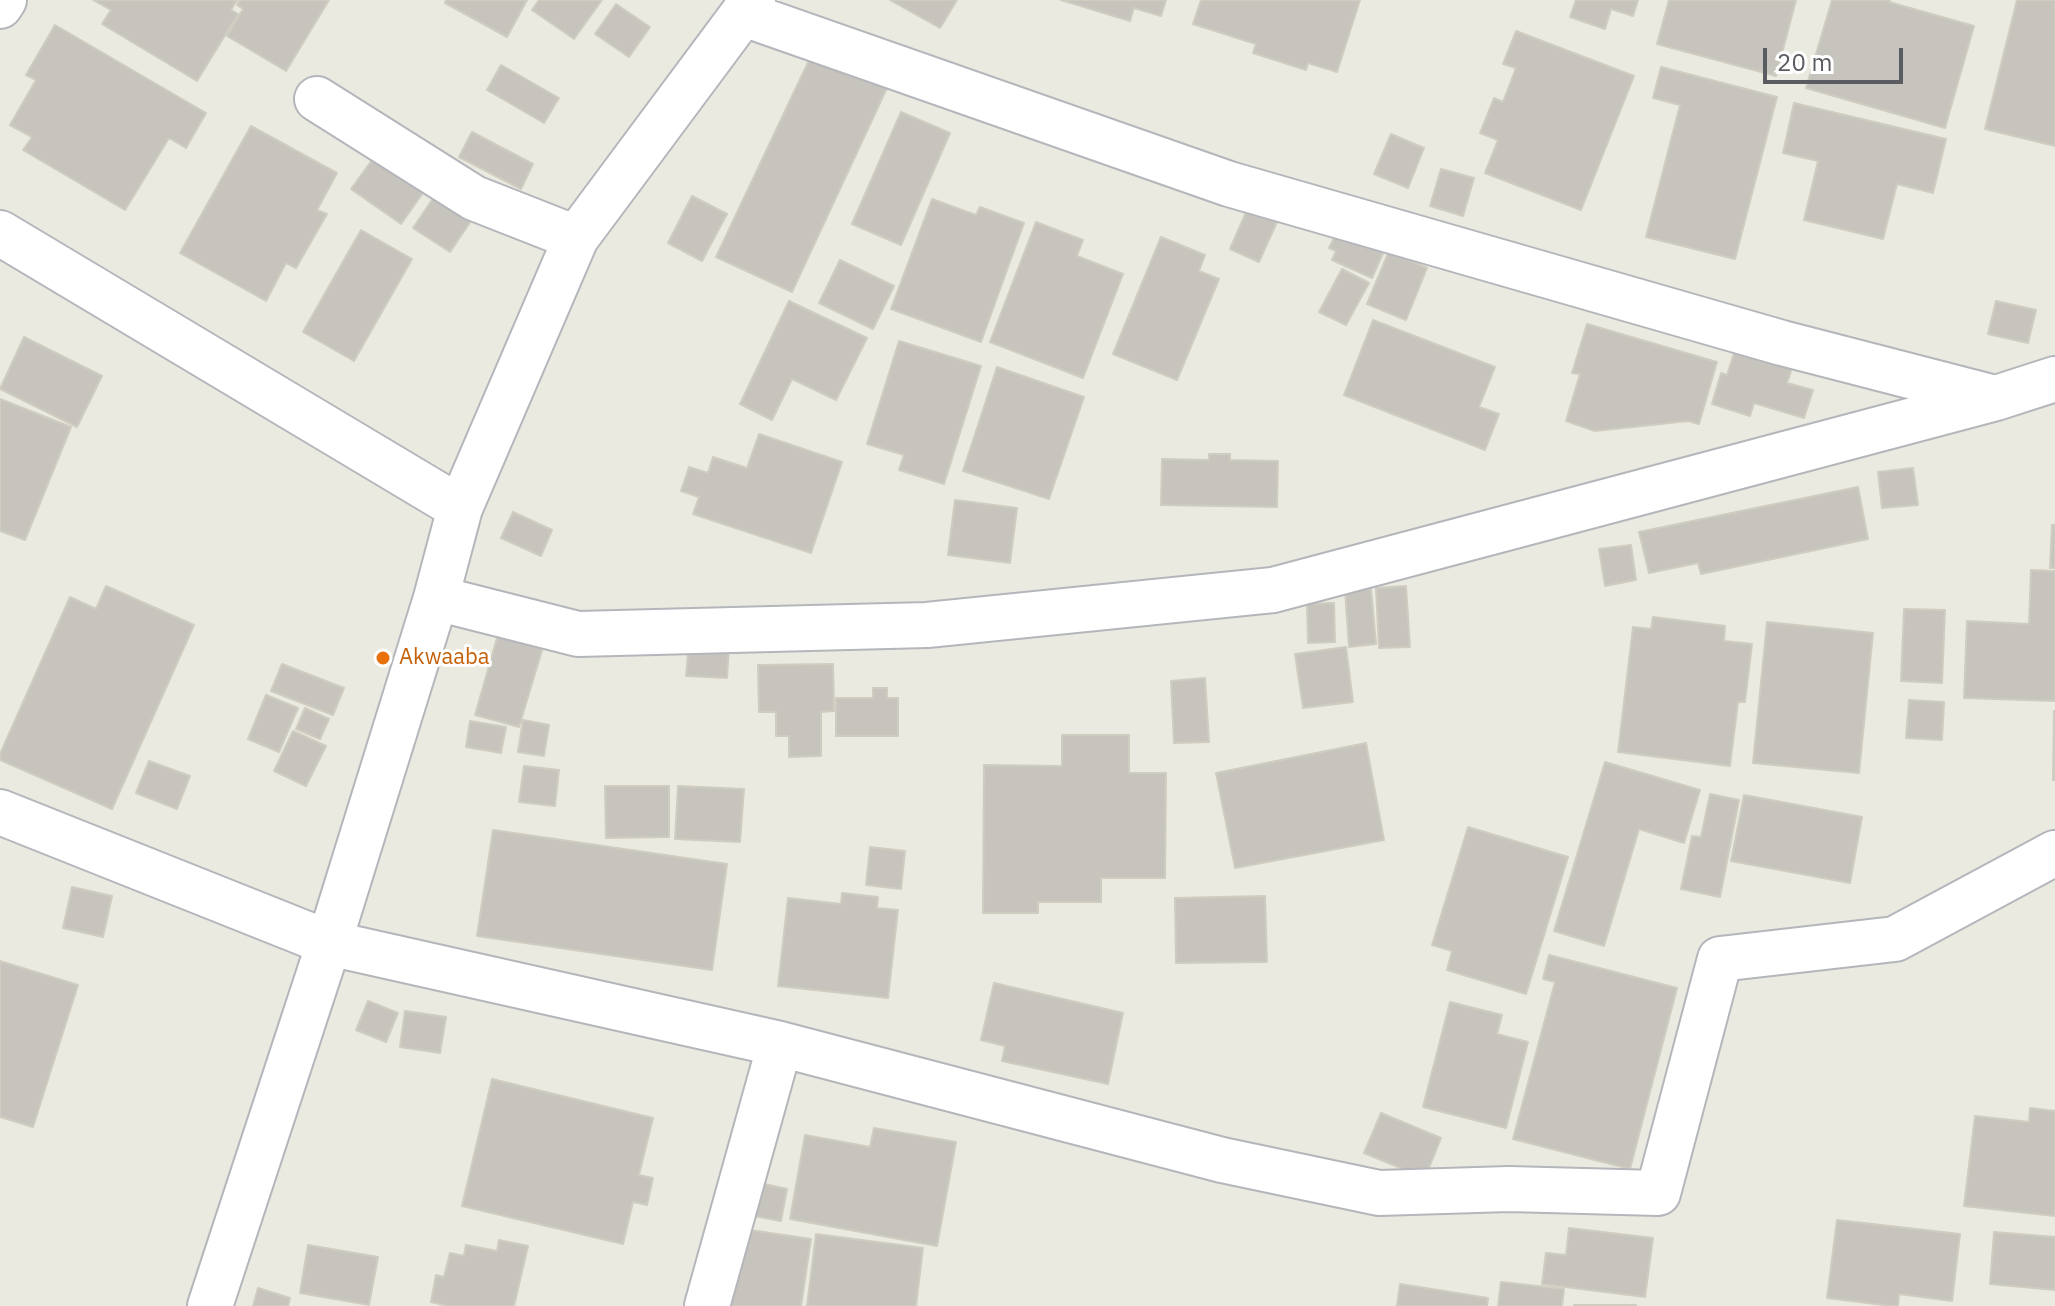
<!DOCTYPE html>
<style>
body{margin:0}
#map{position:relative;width:2055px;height:1306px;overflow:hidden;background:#ebeae1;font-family:"IBM Plex Sans",sans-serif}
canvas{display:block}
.scale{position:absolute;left:1763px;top:48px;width:140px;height:36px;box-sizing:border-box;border:4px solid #5a5c61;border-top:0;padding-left:10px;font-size:24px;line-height:28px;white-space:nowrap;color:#5a5c61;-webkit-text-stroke:6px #fff;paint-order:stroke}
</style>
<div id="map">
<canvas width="2055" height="1306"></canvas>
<div class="scale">20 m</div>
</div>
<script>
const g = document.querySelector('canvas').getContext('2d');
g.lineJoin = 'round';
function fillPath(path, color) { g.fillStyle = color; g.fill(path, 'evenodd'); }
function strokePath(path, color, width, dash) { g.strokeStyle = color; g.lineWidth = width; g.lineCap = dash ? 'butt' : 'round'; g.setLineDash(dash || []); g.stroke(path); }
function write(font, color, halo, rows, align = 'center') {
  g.font = font + ' "IBM Plex Sans",sans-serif'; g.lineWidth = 6; g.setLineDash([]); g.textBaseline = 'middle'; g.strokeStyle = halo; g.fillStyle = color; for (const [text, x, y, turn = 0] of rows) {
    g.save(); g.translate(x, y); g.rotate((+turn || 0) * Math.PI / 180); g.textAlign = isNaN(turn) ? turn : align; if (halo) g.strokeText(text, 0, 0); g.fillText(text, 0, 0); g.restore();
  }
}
const building = new Path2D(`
 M 93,0 L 237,0 L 231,10 L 238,14 L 197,81 L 102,24 L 111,10 Z
 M 240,0 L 329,0 L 286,71 L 227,36 L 243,9 L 237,5 Z
 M 446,0 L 527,0 L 507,37 L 445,3 Z
 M 539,0 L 602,0 L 574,39 L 532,10 Z
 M 890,0 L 957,0 L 940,28 Z
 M 1061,0 L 1166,0 L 1161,16 L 1134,8 L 1130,21 Z
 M 1201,0 L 1360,0 L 1337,72 L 1308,63 L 1306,70 L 1253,53 L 1256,44 L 1193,24 Z
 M 1576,0 L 1638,0 L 1633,16 L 1611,9 L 1605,29 L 1570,17 Z
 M 1669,0 L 1796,0 L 1776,76 L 1657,44 Z
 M 1832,0 L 1890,0 L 1889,2 L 1974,26 L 1945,128 L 1806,88 Z
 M 2017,0 L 2055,0 L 2055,146 L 1985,129 Z
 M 616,4 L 650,27 L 629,57 L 595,34 Z
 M 55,25 L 206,113 L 186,148 L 169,138 L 125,210 L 23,150 L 32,137 L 10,125 L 36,80 L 26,75 Z
 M 1516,31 L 1634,76 L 1581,210 L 1485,173 L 1498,140 L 1480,133 L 1494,98 L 1503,102 L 1516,68 L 1503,64 Z
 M 812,54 L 887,88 L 792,292 L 716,257 Z
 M 501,65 L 559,98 L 544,123 L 487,90 Z
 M 1661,67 L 1777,97 L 1735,259 L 1646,237 L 1680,105 L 1653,98 Z
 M 1794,103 L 1946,139 L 1933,193 L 1897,184 L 1883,239 L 1804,220 L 1818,161 L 1783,153 Z
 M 901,112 L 950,133 L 901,245 L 852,224 Z
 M 251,126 L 337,173 L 317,210 L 327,214 L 296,268 L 286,263 L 266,301 L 180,253 Z
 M 472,132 L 533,164 L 521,189 L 459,157 Z
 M 1391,134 L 1424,148 L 1408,188 L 1374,174 Z
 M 375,156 L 425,190 L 401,224 L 351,189 Z
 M 1441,169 L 1474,178 L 1463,216 L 1430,206 Z
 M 436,194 L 473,218 L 450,252 L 413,228 Z
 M 692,196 L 727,214 L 702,261 L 668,243 Z
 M 932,199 L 976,215 L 980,207 L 1024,223 L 981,342 L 891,309 Z
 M 1247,210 L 1277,222 L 1259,262 L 1230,249 Z
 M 1036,222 L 1083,240 L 1077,256 L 1123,274 L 1083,378 L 990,342 Z
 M 361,230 L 412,259 L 354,361 L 303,332 Z
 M 1338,230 L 1384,251 L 1372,278 L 1332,260 L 1336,251 L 1329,248 Z
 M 1161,237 L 1205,255 L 1199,271 L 1219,279 L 1177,380 L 1113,354 Z
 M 1389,251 L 1427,268 L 1406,320 L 1367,304 Z
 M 840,260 L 894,286 L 873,329 L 819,303 Z
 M 1342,269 L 1369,283 L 1346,325 L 1319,312 Z
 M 789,301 L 867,338 L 836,400 L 792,379 L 772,420 L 740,404 Z
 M 1996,301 L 2036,310 L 2028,343 L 1988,334 Z
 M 1373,320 L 1495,367 L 1479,407 L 1499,414 L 1485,450 L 1344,395 Z
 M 1587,324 L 1717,362 L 1699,424 L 1688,421 L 1595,431 L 1566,421 L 1580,374 L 1572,373 Z
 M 24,337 L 102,376 L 77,427 L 0,389 Z
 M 899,341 L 981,366 L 944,484 L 899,470 L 904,455 L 867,444 Z
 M 1735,350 L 1792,368 L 1787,383 L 1813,390 L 1804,418 L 1754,403 L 1750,416 L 1712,404 L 1721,373 L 1727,375 Z
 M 997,367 L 1084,397 L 1049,499 L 963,471 Z
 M 0,399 L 71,427 L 25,540 L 0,531 Z
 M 759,434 L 842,462 L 811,553 L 693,514 L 699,497 L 681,491 L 689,467 L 708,473 L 713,457 L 747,468 Z
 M 1209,454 L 1230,454 L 1230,460 L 1278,461 L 1277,507 L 1161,505 L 1162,459 L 1209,460 Z
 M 1913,468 L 1918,505 L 1882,508 L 1878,472 Z
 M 1858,487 L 1868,539 L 1701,574 L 1698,563 L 1649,573 L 1639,532 Z
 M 955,500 L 1017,508 L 1010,563 L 948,555 Z
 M 513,512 L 552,530 L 541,556 L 501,538 Z
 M 2052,525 L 2055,525 L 2055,568 L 2050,568 Z
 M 1631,545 L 1636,580 L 1605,586 L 1599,549 Z
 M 2031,570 L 2055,571 L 2055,701 L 1964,698 L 1967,621 L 2029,624 Z
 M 106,586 L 194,625 L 112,809 L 0,760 L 0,754 L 70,597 L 96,609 Z
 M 1406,586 L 1410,647 L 1379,648 L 1376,588 Z
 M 1371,589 L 1376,644 L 1349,647 L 1345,590 Z
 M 1334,603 L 1335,642 L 1308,643 L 1307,604 Z
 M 1904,609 L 1945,610 L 1942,683 L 1901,681 Z
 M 1653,617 L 1725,626 L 1724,641 L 1752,644 L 1745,702 L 1738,702 L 1730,766 L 1618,752 L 1633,627 L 1651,629 Z
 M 1767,622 L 1873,633 L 1859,773 L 1753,763 Z
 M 501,624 L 546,637 L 519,727 L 475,715 Z
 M 689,644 L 729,647 L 727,678 L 686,676 Z
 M 1346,647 L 1353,702 L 1303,708 L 1295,654 Z
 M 282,664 L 344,688 L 333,715 L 271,691 Z
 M 833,664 L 834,711 L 821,712 L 821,756 L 789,757 L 789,736 L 776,736 L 776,712 L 759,712 L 758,665 Z
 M 1205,678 L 1209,742 L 1174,743 L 1171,681 Z
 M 873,688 L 887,688 L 887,698 L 898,698 L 898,736 L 836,736 L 836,698 L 873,698 Z
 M 266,695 L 298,708 L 279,752 L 248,739 Z
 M 1909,700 L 1944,702 L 1942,740 L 1906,738 Z
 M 305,708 L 329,719 L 320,739 L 296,729 Z
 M 2054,711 L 2055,711 L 2055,780 L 2053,780 Z
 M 523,720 L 549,725 L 544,756 L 518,752 Z
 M 470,721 L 506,727 L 501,753 L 466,747 Z
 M 293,731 L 326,746 L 306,786 L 274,771 Z
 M 1062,735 L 1129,735 L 1129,773 L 1166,773 L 1165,878 L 1101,878 L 1101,902 L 1038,902 L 1038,913 L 983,913 L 984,765 L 1062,766 Z
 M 1366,743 L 1384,840 L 1235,868 L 1216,773 Z
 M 149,761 L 190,776 L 177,809 L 136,793 Z
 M 1605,762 L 1700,790 L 1684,843 L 1639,829 L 1604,946 L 1554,931 Z
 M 524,766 L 559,770 L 555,806 L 519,802 Z
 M 605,786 L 669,786 L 669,837 L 606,838 Z
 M 678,786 L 744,789 L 740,842 L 675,839 Z
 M 1710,794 L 1739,800 L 1720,897 L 1681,889 L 1692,836 L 1701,837 Z
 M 1744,795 L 1862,817 L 1850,883 L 1731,861 Z
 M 1468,827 L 1568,857 L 1526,994 L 1447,970 L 1452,951 L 1432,945 Z
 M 493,830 L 727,864 L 712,970 L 477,936 Z
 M 870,847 L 905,851 L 901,889 L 866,885 Z
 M 72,887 L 112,896 L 103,937 L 63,928 Z
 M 842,893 L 878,897 L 877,908 L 898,910 L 888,998 L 778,986 L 788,898 L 841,904 Z
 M 1265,896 L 1267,962 L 1176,963 L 1175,898 Z
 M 1549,955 L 1677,988 L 1630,1169 L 1513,1139 L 1555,982 L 1543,979 Z
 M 0,961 L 78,985 L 33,1127 L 0,1117 Z
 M 994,983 L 1123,1013 L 1108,1084 L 1002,1061 L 1005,1046 L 981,1040 Z
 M 368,1001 L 398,1013 L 386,1042 L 356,1030 Z
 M 1450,1002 L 1502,1015 L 1497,1034 L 1528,1042 L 1506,1128 L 1423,1107 Z
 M 405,1011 L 446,1017 L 440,1053 L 400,1047 Z
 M 492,1079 L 653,1118 L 639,1175 L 653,1178 L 647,1205 L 633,1202 L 623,1244 L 462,1206 Z
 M 2030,1108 L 2055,1111 L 2055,1216 L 1964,1206 L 1975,1116 L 2029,1122 Z
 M 1381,1113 L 1441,1138 L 1425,1178 L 1364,1153 Z
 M 874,1128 L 956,1142 L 937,1246 L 790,1219 L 805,1135 L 870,1147 Z
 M 760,1183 L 787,1189 L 781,1221 L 754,1216 Z
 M 1837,1220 L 1960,1234 L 1952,1301 L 1899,1294 L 1898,1306 L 1891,1306 L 1827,1298 Z
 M 730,1227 L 811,1239 L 801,1306 L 719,1306 Z
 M 1569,1228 L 1653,1238 L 1645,1297 L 1542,1284 L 1546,1253 L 1566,1255 Z
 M 1994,1232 L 2055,1237 L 2055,1290 L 1990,1284 Z
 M 816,1234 L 923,1248 L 916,1306 L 807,1306 Z
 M 499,1240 L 528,1246 L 514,1306 L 448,1306 L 431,1302 L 436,1275 L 444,1277 L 450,1253 L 464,1256 L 466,1245 L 497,1251 Z
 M 308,1245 L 378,1257 L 369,1305 L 300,1293 Z
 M 1501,1282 L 1564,1289 L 1562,1306 L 1498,1306 Z
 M 1400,1284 L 1488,1298 L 1487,1306 L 1397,1306 Z
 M 258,1288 L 290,1298 L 288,1306 L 253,1306 Z
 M 1574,1305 L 1636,1305 L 1636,1306 L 1574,1306 Z`);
const minor = new Path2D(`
 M 0,6 L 4,0
 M 744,14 L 1229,184 L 1782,343 L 1991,397
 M 317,99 L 474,198 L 576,238
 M 0,233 L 460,508
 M 436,598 L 578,634 L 927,625 L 1273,590 L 1996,398 L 2055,379
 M 0,812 L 329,943 L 780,1044 L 1222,1160 L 1379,1193 L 1509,1189 L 1658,1193 L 1720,959 L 1895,939 L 2055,853
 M 210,1306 L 329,943 L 436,598 L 460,508 L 576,238 L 753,0
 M 707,1306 L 780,1044`);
const markers = [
 [383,658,8,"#e8710a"]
];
const foodNames = [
 ["Akwaaba",399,658]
];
fillPath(building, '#c7c4be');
strokePath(building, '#cfccc0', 2);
strokePath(minor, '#b4b6bb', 48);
strokePath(minor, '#fff', 44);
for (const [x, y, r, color] of markers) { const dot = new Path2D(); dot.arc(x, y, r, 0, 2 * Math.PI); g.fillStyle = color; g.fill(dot); strokePath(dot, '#fff', 3); }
write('22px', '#c56008', '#fff', foodNames, 'left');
</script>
